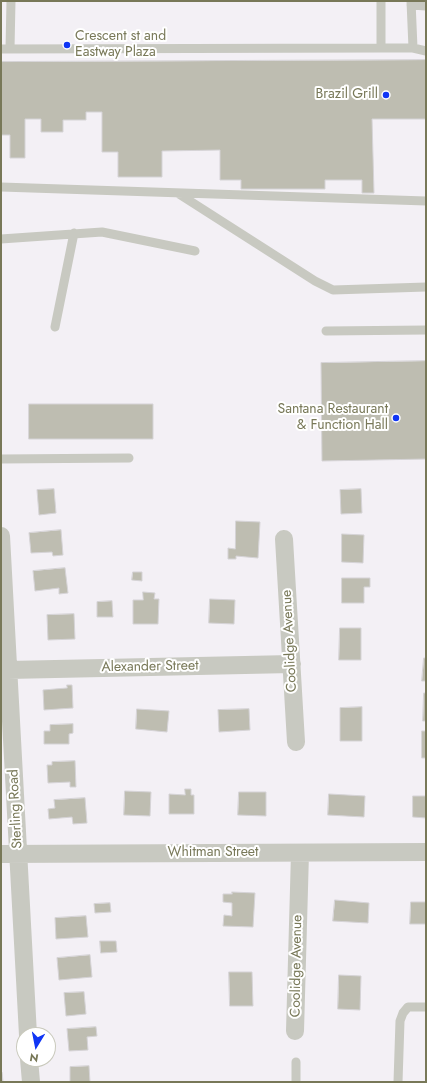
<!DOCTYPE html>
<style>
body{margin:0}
#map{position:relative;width:427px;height:1083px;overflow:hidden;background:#f3f0f5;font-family:Jost,sans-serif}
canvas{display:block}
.frame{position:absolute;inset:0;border:2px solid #787858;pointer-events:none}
.north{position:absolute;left:16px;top:1027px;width:40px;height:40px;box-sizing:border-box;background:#fff;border:1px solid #c9c9bc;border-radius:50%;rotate:190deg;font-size:11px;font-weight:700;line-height:16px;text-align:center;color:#787858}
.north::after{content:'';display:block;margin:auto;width:14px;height:18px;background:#0f35f5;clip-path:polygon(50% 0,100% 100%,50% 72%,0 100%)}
</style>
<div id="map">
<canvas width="427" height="1083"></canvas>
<div class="frame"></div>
<div class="north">N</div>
</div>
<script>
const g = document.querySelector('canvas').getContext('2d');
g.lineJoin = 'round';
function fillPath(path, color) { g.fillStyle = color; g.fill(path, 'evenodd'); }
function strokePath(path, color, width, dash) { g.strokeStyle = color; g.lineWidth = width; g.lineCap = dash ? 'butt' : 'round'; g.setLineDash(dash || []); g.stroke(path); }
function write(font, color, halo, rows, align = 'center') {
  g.font = font + ' Jost,sans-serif'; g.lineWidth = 4; g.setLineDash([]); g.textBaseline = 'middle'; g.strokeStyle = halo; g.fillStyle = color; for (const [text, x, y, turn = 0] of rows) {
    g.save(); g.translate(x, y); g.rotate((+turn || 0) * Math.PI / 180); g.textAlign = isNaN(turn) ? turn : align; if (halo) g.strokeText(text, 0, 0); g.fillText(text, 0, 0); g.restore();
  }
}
const building = new Path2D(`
 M 426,60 L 426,119 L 372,119 L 374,193 L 362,193 L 362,180 L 325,180 L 325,189 L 241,189 L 241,180 L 220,180 L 220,150 L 162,151 L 162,177 L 118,177 L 118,152 L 102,152 L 102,112 L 86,112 L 86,120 L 63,120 L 63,132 L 41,132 L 41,119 L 25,119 L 25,158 L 10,158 L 10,135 L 1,135 L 1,62 Z
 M 426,361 L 426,459 L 322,461 L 321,363 Z
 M 29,404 L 153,404 L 153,439 L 29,439 Z
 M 54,489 L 56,513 L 39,515 L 37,490 Z
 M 361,489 L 362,513 L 341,514 L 340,490 Z
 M 236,521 L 260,522 L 258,558 L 236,556 L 236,559 L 228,559 L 228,548 L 235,549 Z
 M 61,530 L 63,555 L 53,556 L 52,552 L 31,553 L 29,533 Z
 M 342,534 L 364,535 L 363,563 L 342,562 Z
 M 65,568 L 68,593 L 59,594 L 59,588 L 35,591 L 33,571 Z
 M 133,572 L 142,572 L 142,581 L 132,580 Z
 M 342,578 L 370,578 L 370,587 L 364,587 L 364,603 L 342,603 Z
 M 143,592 L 155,593 L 154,599 L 159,599 L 158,624 L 133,624 L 133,600 L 143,600 Z
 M 210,599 L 235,600 L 234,624 L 209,623 Z
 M 112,601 L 113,617 L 97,617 L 97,602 Z
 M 74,614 L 75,639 L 48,640 L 47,615 Z
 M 340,628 L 361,628 L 361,660 L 339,660 Z
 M 424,658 L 426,658 L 426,681 L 422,681 Z
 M 67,685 L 72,685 L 73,708 L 44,710 L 43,690 L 67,688 Z
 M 424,693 L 426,693 L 426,721 L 423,721 Z
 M 362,707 L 362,741 L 340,741 L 340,708 Z
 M 137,709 L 169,711 L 167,732 L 136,729 Z
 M 249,709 L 250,730 L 219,732 L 218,710 Z
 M 73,724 L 73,733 L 69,734 L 69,744 L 44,744 L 44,731 L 50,731 L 50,725 Z
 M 422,731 L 426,731 L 426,758 L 422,758 Z
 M 75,761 L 76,787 L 70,787 L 70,782 L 48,783 L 47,765 L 52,765 L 52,762 Z
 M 185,789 L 191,789 L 191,795 L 194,795 L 194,814 L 169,814 L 169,794 L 185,795 Z
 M 125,791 L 151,792 L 150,816 L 124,815 Z
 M 239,792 L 266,792 L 266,816 L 238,815 Z
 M 329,794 L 365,796 L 364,817 L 328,815 Z
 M 413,796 L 426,796 L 426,818 L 413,817 Z
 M 85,798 L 87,823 L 73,824 L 72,817 L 49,819 L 48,809 L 55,808 L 54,800 Z
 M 232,892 L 255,893 L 253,927 L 223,926 L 224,915 L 232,916 L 232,903 L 223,902 L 223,894 L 232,894 Z
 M 335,900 L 369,903 L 368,923 L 333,921 Z
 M 411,902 L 426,902 L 426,924 L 410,924 Z
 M 110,903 L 111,912 L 95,913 L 94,904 Z
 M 86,916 L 88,937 L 56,939 L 55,918 Z
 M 100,941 L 116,941 L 117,952 L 101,953 Z
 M 90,955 L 92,977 L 59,980 L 57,958 Z
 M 229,972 L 252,972 L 253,1006 L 230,1006 Z
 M 339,975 L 361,976 L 360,1010 L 338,1009 Z
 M 84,992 L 86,1014 L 66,1016 L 64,993 Z
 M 96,1027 L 97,1036 L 87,1037 L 88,1050 L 69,1051 L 67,1029 Z
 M 89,1066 L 90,1082 L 70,1082 L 70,1067 Z
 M 1,1072 L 2,1072 L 3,1082 L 1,1082 Z`);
const service = new Path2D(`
 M 411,5 L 426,6
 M 381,48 L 413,48 L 411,1
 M 413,48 L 426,51
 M 1,49 L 381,48 L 381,1
 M 10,49 L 11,1
 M 1,187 L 426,201
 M 179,194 L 315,281 L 333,290 L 426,287
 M 1,239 L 102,232 L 195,251
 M 55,327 L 74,233
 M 326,331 L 426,330
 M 1,459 L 129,458
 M 296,1082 L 296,1062
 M 398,1082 L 400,1021 L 403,1013 L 408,1007 L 426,1007`);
const minor = new Path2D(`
 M 1,536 L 28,1035
 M 284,539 L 296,742
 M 8,670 L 292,664
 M 1,854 L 426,852
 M 295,1031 L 300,853
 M 29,1059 L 31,1082`);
const markers = [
 [67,45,4,"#0f35f5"],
 [386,95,4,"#0f35f5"],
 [396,418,4,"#0f35f5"]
];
const poiNames = [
 ["Crescent st and",75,37,"left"],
 ["Eastway Plaza",75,53,"left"],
 ["Brazil Grill",378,95],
 ["Santana Restaurant",388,410],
 ["& Function Hall",388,426]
];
const streetNames = [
 ["Coolidge Avenue",290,641,-93],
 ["Alexander Street",150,667,-1],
 ["Sterling Road",16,809,-93],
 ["Whitman Street",213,853],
 ["Coolidge Avenue",297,966,-89]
];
fillPath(building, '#bebdb1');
strokePath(building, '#d5d3d6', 1);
strokePath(service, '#c8c9c1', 9);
strokePath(minor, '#c8c9c1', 18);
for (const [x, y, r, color] of markers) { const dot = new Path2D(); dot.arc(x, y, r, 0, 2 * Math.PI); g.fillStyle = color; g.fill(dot); strokePath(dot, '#fff', 1.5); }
write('14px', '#787858', '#fff', poiNames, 'right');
write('14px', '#787858', '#fff', streetNames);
</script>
